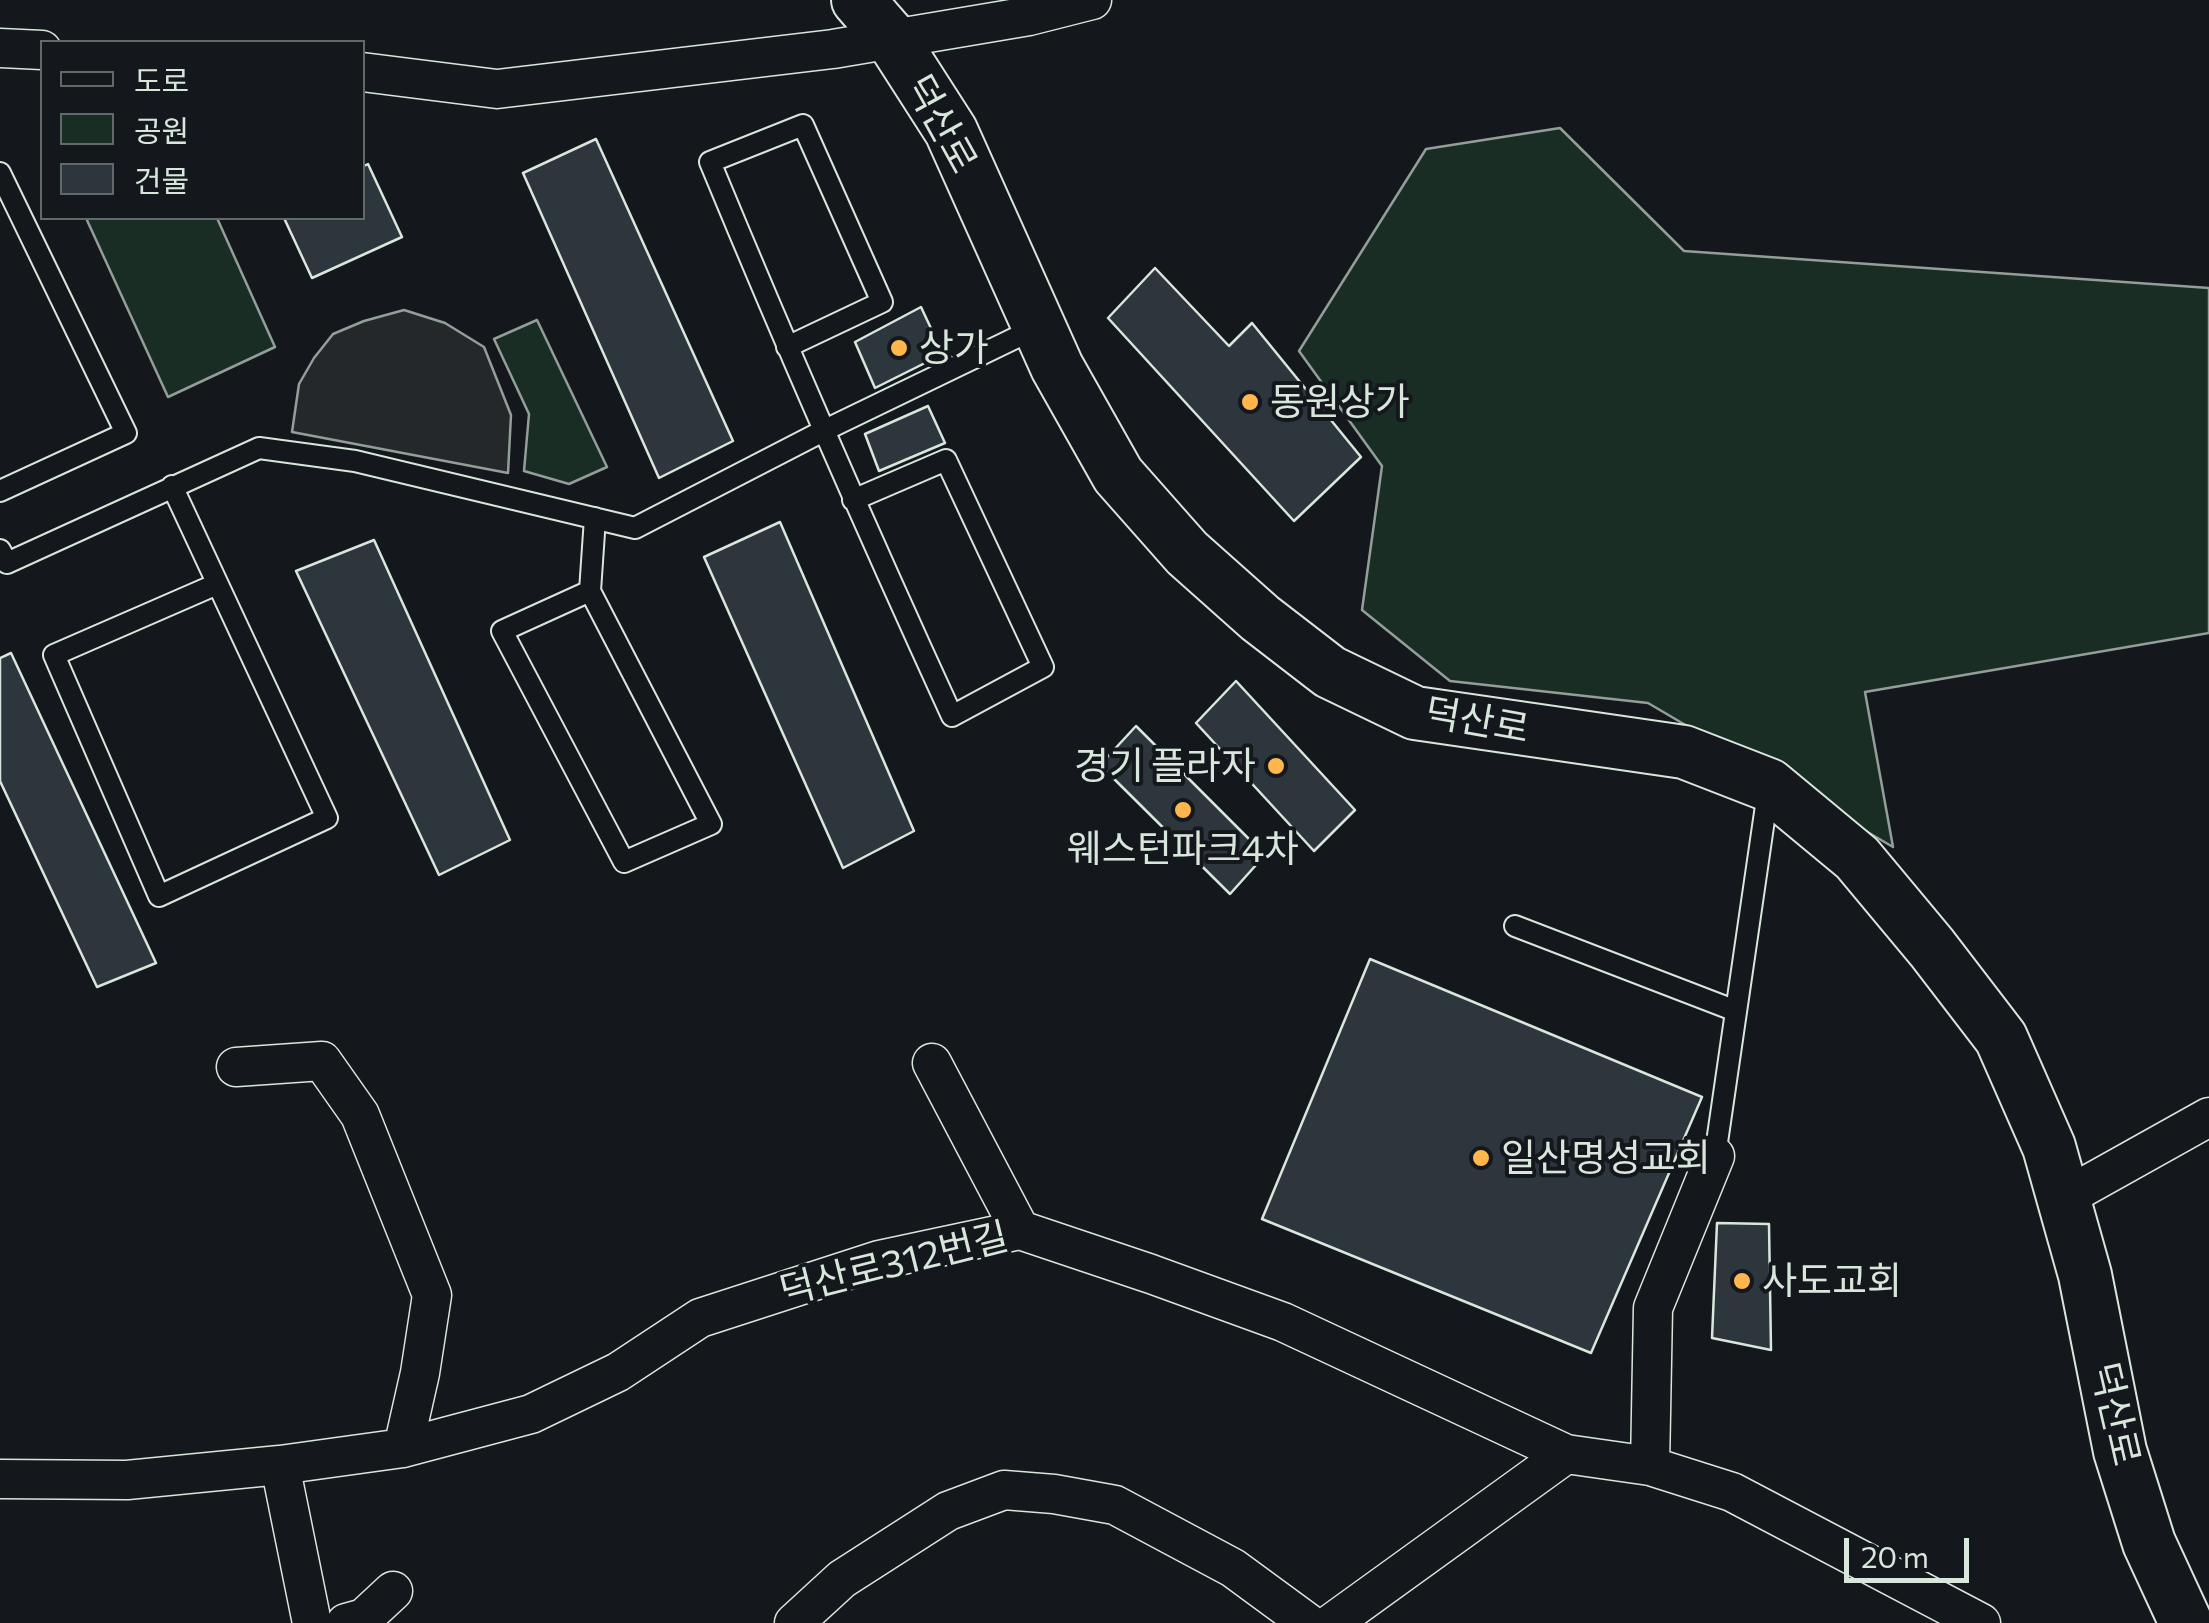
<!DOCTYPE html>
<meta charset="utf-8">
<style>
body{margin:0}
#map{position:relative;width:2209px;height:1623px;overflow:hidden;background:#14181c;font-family:Commissioner,"Noto Sans KR",sans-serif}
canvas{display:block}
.legend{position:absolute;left:40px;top:40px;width:325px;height:180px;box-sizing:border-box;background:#14181c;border:2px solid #626a69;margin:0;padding:12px 18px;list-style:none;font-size:30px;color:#d8e6dc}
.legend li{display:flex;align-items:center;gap:20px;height:50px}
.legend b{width:50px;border:2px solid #626a69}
.scale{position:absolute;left:1844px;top:1538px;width:125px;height:45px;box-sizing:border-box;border:5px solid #d8e6dc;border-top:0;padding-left:12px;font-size:30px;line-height:35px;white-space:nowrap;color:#d8e6dc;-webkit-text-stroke:8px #14181c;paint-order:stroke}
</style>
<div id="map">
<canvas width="2209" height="1623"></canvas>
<ul class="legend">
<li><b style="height:12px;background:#14181c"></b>도로</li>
<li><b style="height:28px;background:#1a2d24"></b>공원</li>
<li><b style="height:28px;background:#2c363c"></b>건물</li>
</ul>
<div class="scale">20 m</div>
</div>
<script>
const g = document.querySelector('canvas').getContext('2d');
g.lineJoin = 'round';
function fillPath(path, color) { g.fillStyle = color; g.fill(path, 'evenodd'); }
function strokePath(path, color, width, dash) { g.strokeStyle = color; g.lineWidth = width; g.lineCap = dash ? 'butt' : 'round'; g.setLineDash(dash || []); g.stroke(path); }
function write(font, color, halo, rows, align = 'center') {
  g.font = font + ' Commissioner,"Noto Sans KR",sans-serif'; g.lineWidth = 8; g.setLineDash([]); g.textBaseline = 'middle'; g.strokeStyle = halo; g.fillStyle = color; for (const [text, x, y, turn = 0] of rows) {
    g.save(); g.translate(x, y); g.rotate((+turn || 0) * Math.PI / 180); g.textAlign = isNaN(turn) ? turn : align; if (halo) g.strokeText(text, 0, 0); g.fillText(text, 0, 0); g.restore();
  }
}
const green = new Path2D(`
 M 1560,128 L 1684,251 L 2209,288 L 2209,633 L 1865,692 L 1893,847 L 1648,703 L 1450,681 L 1362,610 L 1382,466 L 1299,351 L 1426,149 Z
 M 86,218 L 217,218 L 275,347 L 168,397 Z
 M 537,320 L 607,467 L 569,484 L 524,471 L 529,414 L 494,339 Z`);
const parking = new Path2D(`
 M 404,310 L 445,323 L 484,347 L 511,415 L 508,473 L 292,432 L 299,384 L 314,358 L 333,334 L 364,321 Z`);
const building = new Path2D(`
 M 596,139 L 733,441 L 659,478 L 523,173 Z
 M 368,164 L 402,237 L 312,278 L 284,218 L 362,218 L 362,167 Z
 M 1155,268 L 1229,346 L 1252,323 L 1361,457 L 1294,521 L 1108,318 Z
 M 921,307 L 943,354 L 875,388 L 855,342 Z
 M 928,406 L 945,443 L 879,471 L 865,434 Z
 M 780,522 L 914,831 L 843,868 L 704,557 Z
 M 374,540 L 510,840 L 439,875 L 296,571 Z
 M 11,653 L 156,963 L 97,987 L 0,781 L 0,658 Z
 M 1236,681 L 1355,810 L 1314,851 L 1196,723 Z
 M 1136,726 L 1265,855 L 1230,894 L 1100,765 Z
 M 1370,959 L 1702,1097 L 1591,1353 L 1262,1219 Z
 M 1717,1223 L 1769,1224 L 1771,1350 L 1712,1338 Z`);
const lane = new Path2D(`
 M 0,173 L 126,433 L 0,491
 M 787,347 L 882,302 L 803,125 L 710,162 C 787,348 868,533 952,716 L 1043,667 L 946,460 L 853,500
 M 172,486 L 327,818 L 159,896 L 54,655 L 217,584
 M 0,550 L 7,563 L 259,448 L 355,461 L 635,528 L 823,431 L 1036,328
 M 590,591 L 502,631 L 624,862 L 711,824 L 590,591 L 595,518
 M 1515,926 L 1736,1011
 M 1715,1156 L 1768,792`);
const street = new Path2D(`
 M 0,48 L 42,50
 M 362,72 L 497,89 L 833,49 L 1029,16 L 1092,0
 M 932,1063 L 1020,1230
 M 236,1067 L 322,1061 L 360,1115 L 432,1295 L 420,1373 L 403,1448
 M 2064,1198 L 2209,1117
 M 280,1465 L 312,1623
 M 1650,1466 L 1653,1308 L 1715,1156
 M 0,1479 L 127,1480 L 280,1465 L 403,1448 L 531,1414 L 618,1372 L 700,1318 L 879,1260 L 1020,1230 L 1151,1274 L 1283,1322 L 1566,1454 L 1650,1466 L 1732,1492 L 1981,1623
 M 346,1623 L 364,1618 L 393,1591
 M 794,1623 L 842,1579 L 948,1511 L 1004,1490 L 1054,1494 L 1115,1505 L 1233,1568 L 1308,1623
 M 1332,1623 L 1566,1454`);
const secondary = new Path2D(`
 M 858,0 L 892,39 L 951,131 L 1057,367 L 1118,475 L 1187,553 L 1260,618 L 1330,672 L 1415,713 L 1684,752 L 1769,785 L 1857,858 L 1932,948 L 2001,1038 L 2049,1147 L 2085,1275 L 2120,1451 L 2149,1543 L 2186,1623`);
const markers = [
 [899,348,10,"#ffb74d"],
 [1250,402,10,"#ffb74d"],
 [1276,766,10,"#ffb74d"],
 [1183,810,10,"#ffb74d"],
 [1481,1158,10,"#ffb74d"],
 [1742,1281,10,"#ffb74d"]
];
const streetNames = [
 ["덕산로",941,124,61],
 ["덕산로",1477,721,10],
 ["덕산로312번길",894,1264,-14],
 ["덕산로",2115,1414,77]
];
const poiNames = [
 ["상가",919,348],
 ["동원상가",1270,402],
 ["경기 플라자",1256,766,"right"],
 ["웨스턴파크4차",1183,849,"center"],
 ["일산명성교회",1501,1158],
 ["사도교회",1762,1281]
];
fillPath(green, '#1a2d24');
strokePath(green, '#939e99', 2.5);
fillPath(parking, '#24282b');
strokePath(parking, '#939e99', 2.5);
fillPath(building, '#2c363c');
strokePath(building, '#d8e6dc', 2.5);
strokePath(lane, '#d8e6dc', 24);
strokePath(street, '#d8e6dc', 41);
strokePath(secondary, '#d8e6dc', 56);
strokePath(lane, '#14181c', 20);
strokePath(street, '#14181c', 38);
strokePath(secondary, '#14181c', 52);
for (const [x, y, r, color] of markers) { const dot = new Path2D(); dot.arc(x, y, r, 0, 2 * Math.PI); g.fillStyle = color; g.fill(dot); strokePath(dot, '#14181c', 4); }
write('38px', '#d8e6dc', '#14181c', streetNames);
write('38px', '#d8e6dc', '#14181c', poiNames, 'left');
</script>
